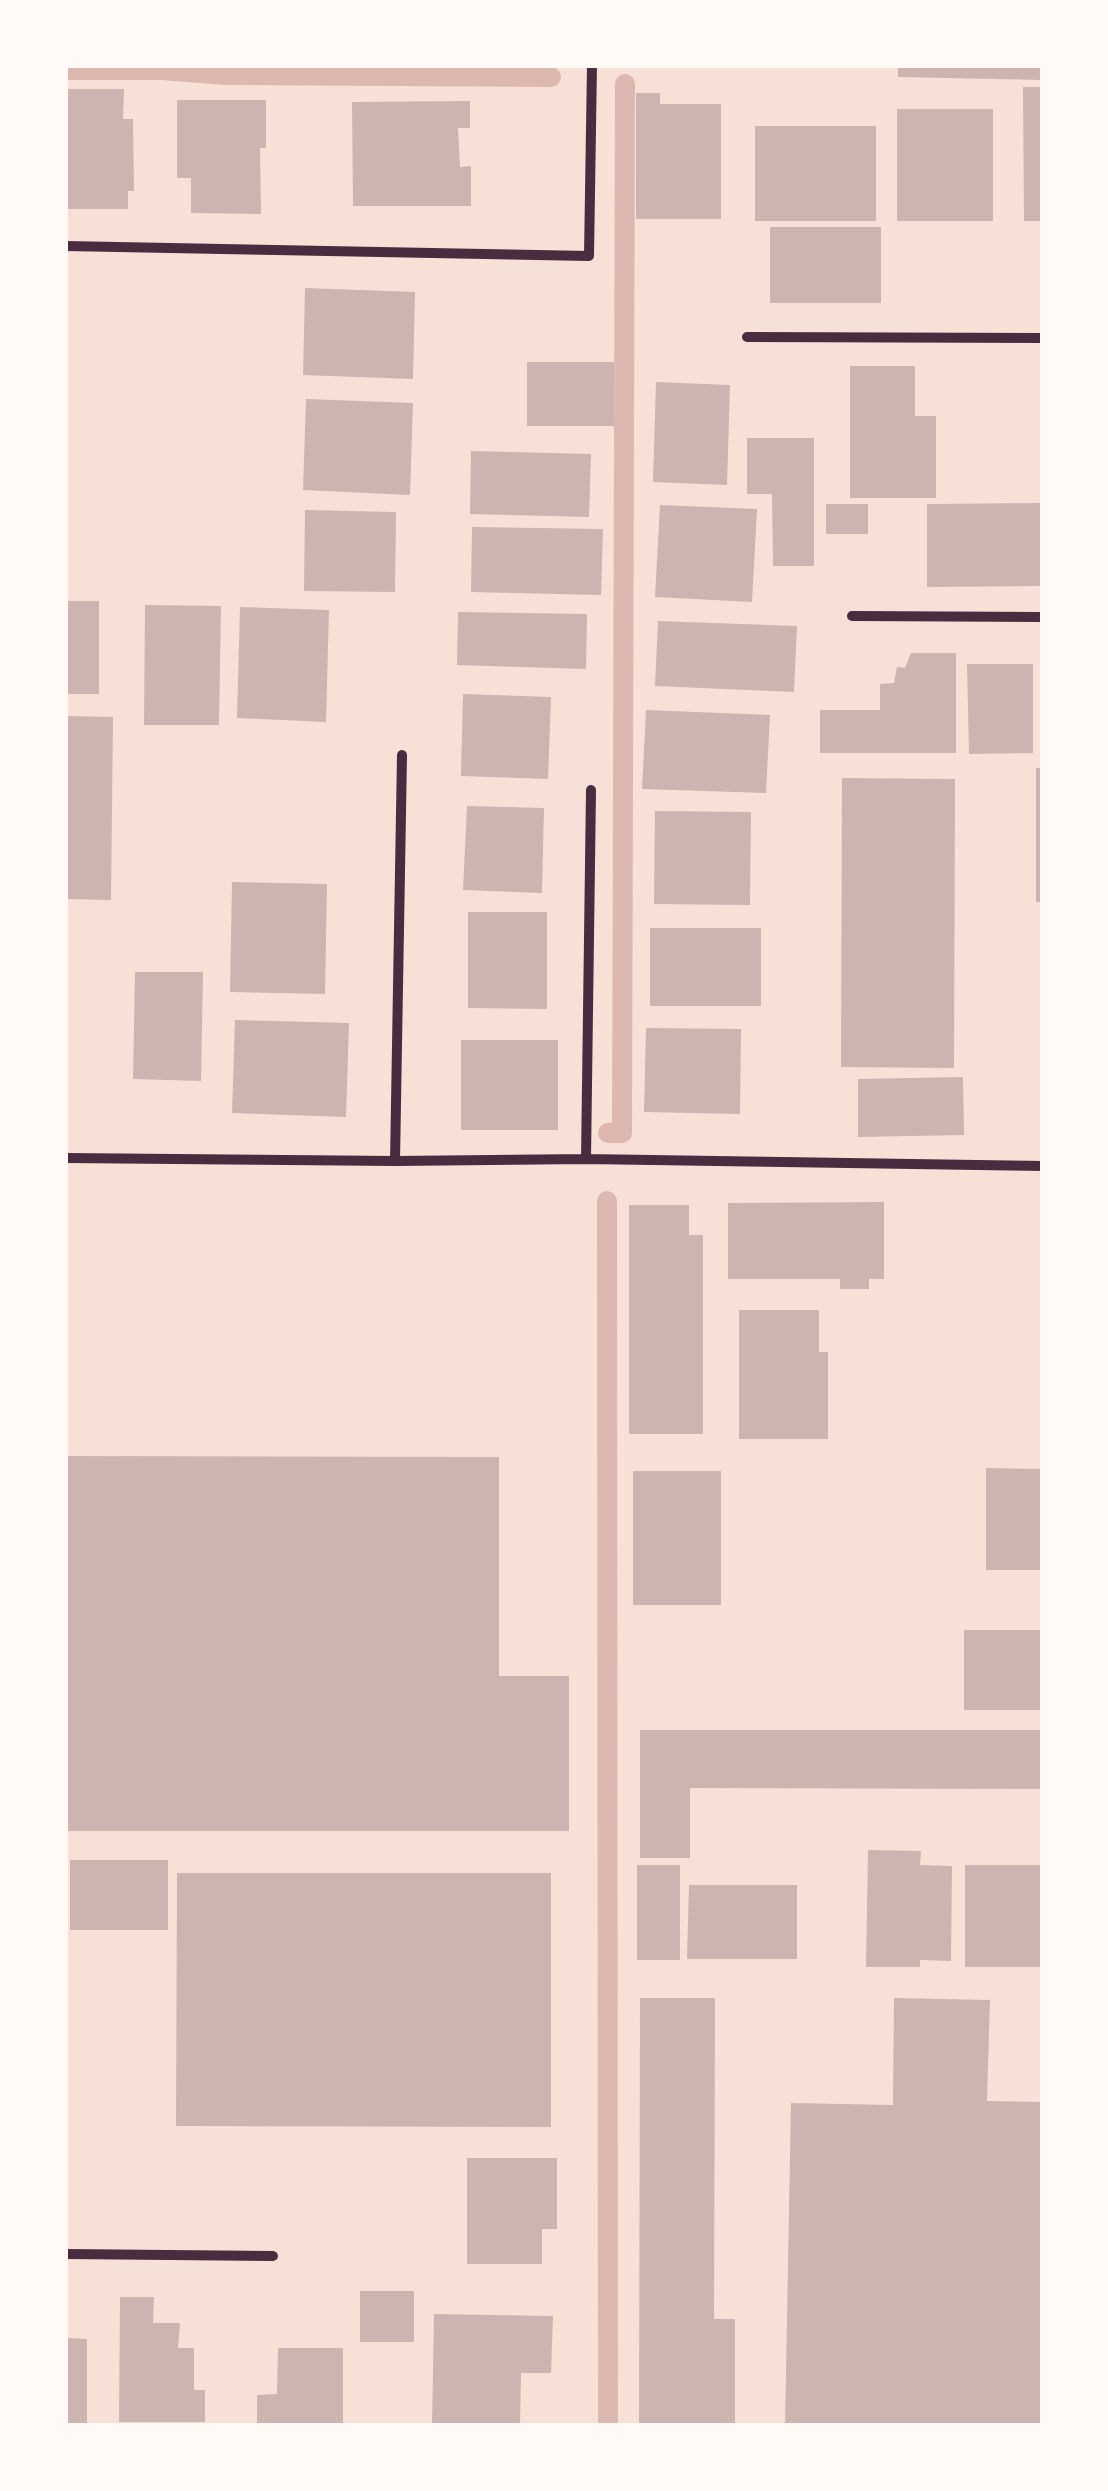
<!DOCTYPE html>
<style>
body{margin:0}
#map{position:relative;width:1108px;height:2491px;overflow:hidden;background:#f7e1d7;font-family:"Exo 2",sans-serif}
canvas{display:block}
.frame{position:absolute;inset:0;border:68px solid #fffaf5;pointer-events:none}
</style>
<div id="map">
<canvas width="1108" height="2491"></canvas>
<div class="frame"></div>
</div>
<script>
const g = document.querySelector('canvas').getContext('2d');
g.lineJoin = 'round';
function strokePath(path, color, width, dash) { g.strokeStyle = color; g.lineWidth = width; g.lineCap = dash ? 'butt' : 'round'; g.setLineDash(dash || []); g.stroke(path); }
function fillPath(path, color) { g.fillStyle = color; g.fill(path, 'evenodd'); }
const stream = new Path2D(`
 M 65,70 L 162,70 L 225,75 L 551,77
 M 608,1133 L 622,1133 L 625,84
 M 607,1201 L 608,2426`);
const building = new Path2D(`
 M 898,65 L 1043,65 L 1043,80 L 898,77 Z
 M 1023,87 L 1043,87 L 1043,221 L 1024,221 Z
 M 65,89 L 124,89 L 123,119 L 133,119 L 134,191 L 128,191 L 128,209 L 65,209 Z
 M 636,93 L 660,93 L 660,104 L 721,104 L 721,219 L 636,219 Z
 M 177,100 L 266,100 L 266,148 L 260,148 L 261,214 L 191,213 L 191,178 L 177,178 Z
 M 470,101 L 470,128 L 458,128 L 460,167 L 471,166 L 471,206 L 353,206 L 352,102 Z
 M 897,109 L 993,109 L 993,221 L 897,221 Z
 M 755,126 L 876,126 L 876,221 L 755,221 Z
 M 770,227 L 881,227 L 881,303 L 770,303 Z
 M 305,288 L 415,292 L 413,379 L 303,375 Z
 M 527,362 L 614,362 L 614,426 L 527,426 Z
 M 850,366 L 915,366 L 915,416 L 936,416 L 936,498 L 850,498 Z
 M 656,382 L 730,385 L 727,485 L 653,482 Z
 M 306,399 L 413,403 L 410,495 L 303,490 Z
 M 747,438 L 814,438 L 814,566 L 773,566 L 772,494 L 747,494 Z
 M 471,451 L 591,454 L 589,517 L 470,514 Z
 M 1043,503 L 1043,586 L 927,587 L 927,504 Z
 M 826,504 L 868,504 L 868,534 L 826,534 Z
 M 660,505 L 757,509 L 752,602 L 655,597 Z
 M 305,510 L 396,512 L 395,592 L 304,591 Z
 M 472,527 L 603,529 L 601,595 L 471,592 Z
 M 65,601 L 99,601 L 99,694 L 65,694 Z
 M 145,605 L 221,606 L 219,725 L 144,725 Z
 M 240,607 L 329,610 L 326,722 L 237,718 Z
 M 458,612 L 587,614 L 586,669 L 457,665 Z
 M 658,621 L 797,626 L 794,692 L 655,686 Z
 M 911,653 L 956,653 L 956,753 L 820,753 L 820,710 L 880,710 L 880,684 L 894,683 L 897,667 L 905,668 Z
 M 967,664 L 1033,664 L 1033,753 L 969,754 Z
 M 463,694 L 551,697 L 548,779 L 461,776 Z
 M 646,710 L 770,715 L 766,793 L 642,789 Z
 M 65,716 L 113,717 L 111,900 L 65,899 Z
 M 1036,768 L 1043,768 L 1043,902 L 1036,902 Z
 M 842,778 L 955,779 L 954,1068 L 841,1067 Z
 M 467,806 L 544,808 L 542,893 L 463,890 Z
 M 655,811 L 751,812 L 750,905 L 654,904 Z
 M 232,882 L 327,884 L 325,994 L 230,992 Z
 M 468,912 L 547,912 L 547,1009 L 468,1008 Z
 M 650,928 L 761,928 L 761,1006 L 650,1006 Z
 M 135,972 L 203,972 L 201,1081 L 133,1079 Z
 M 235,1020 L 349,1023 L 346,1117 L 232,1113 Z
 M 646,1028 L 741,1029 L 740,1114 L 644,1112 Z
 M 461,1040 L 558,1040 L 558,1130 L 461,1130 Z
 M 963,1077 L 964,1135 L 858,1137 L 858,1079 Z
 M 884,1202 L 884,1279 L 869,1279 L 869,1289 L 840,1289 L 840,1279 L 728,1279 L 728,1203 Z
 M 629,1205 L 689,1205 L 689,1235 L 703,1235 L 703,1434 L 629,1434 Z
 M 739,1310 L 819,1310 L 819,1352 L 828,1352 L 828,1439 L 739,1439 Z
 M 65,1456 L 499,1457 L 499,1676 L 569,1676 L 569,1831 L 65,1831 Z
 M 986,1468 L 1043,1469 L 1043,1570 L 986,1570 Z
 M 633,1471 L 721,1471 L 721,1605 L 633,1605 Z
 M 964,1630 L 1043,1630 L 1043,1710 L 964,1710 Z
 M 640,1730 L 1043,1730 L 1043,1789 L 690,1788 L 690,1858 L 640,1858 Z
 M 868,1850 L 921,1851 L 920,1865 L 952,1866 L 951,1961 L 920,1960 L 920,1967 L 866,1967 Z
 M 70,1860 L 168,1860 L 168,1930 L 70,1930 Z
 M 637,1865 L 680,1865 L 680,1960 L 637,1960 Z
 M 965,1865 L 1043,1865 L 1043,1967 L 965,1967 Z
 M 177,1873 L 551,1873 L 551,2127 L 176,2126 Z
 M 689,1885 L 797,1885 L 797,1959 L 687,1959 Z
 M 640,1998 L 715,1998 L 714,2319 L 735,2319 L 735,2426 L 639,2426 Z
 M 894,1998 L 990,2000 L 987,2101 L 1043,2102 L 1043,2426 L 785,2426 L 791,2103 L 893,2105 Z
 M 467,2158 L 557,2158 L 557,2229 L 542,2229 L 542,2264 L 467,2264 Z
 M 360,2291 L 414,2291 L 414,2342 L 360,2342 Z
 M 120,2297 L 154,2297 L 153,2323 L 180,2323 L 178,2348 L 194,2348 L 194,2390 L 205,2390 L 205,2422 L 119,2422 Z
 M 434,2314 L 553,2316 L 551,2373 L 521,2373 L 520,2426 L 432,2426 Z
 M 65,2338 L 87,2339 L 87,2423 L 65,2423 Z
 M 278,2348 L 343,2348 L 343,2426 L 257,2426 L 257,2395 L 277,2394 Z`);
const minor = new Path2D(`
 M 65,246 L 589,256 L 592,65
 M 747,337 L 1043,338
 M 852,616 L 1043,617
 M 65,1158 L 395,1161 L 586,1159 L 1043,1166
 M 586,1159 L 591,790
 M 395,1161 L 402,755
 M 65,2254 L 273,2256`);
strokePath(stream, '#dcb8b0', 20);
fillPath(building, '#ccb4b1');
strokePath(minor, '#4a2c40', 10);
</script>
